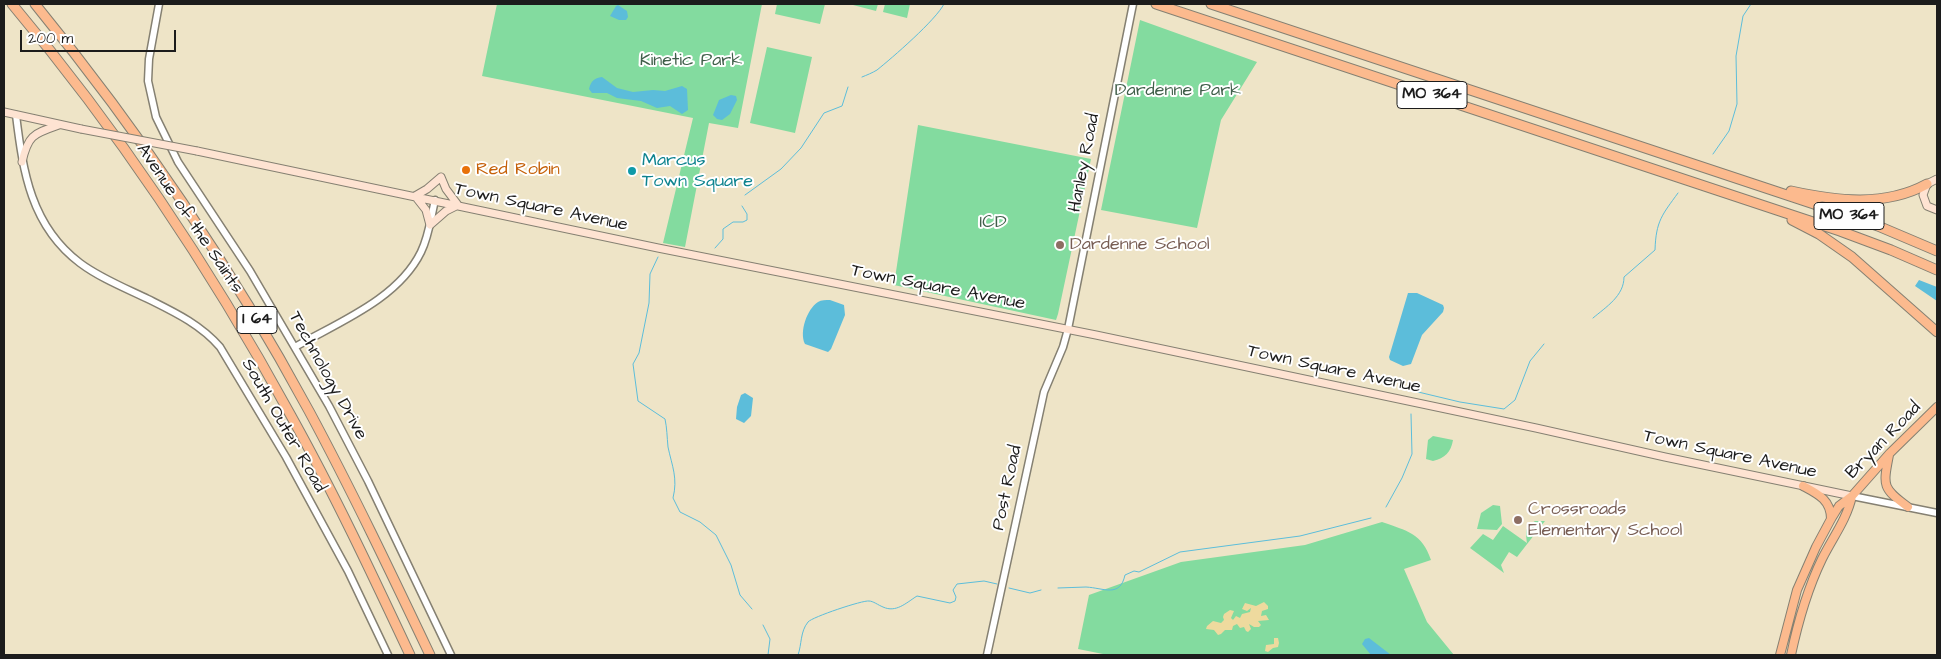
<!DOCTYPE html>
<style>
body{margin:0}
#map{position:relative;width:1941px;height:659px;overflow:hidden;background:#eee4c7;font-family:"Architects Daughter",sans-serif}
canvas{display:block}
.frame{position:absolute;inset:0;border:5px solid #1c1c1c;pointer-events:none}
.scale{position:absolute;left:20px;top:30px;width:156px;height:22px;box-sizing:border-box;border:2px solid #1c1c1c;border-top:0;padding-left:6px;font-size:15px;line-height:18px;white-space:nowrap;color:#1c1c1c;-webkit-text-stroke:4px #fff;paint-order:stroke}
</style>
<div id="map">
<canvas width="1941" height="659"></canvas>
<div class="frame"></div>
<div class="scale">200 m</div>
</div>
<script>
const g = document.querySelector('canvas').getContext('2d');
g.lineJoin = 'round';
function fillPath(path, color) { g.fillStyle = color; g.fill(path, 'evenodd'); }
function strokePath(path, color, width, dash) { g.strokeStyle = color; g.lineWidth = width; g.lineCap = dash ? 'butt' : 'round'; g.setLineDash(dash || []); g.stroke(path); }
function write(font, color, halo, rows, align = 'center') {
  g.font = font + ' "Architects Daughter",sans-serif'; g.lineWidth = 4; g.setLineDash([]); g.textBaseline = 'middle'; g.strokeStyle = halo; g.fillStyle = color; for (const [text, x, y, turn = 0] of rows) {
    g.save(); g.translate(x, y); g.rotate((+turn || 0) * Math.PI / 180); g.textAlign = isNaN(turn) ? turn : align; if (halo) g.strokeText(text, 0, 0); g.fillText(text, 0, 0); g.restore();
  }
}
const green = new Path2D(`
 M 497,4 L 762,4 L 738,128 L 709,123 L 685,247 L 663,243 L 693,118 L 482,76 Z
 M 777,4 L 825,4 L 820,24 L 775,14 Z
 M 853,4 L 878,4 L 876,11 L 853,5 Z
 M 885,4 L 910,4 L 907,18 L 883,12 Z
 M 1140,20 L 1257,62 L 1221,120 L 1197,228 L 1101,210 Z
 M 767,47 L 812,57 L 795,133 L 750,123 Z
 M 918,125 L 1091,159 L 1058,314 L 1056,320 L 894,285 Z
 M 1433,436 L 1453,440 C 1451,452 1445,458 1433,461 L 1426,459 L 1428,440 Z
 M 1493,505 L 1500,506 L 1502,524 L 1497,530 L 1477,529 L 1481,513 Z
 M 1535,521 L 1545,521 L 1517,557 L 1509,552 L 1501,565 L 1504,573 L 1470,548 L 1483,534 L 1493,540 L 1503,526 L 1527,543 C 1526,533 1524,527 1535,521 Z
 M 1382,522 C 1407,531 1422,533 1431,560 L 1404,569 L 1427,622 L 1454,655 L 1108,655 L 1078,649 L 1089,595 L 1181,562 L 1305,545 Z`);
const sand = new Path2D(`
 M 1264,602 L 1268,606 L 1268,609 L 1262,611 L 1261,616 L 1266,615 L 1269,620 L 1258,621 L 1261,625 L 1259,627 L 1254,627 L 1249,624 L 1251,629 L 1248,632 L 1246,631 L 1244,627 L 1240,628 L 1237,624 L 1233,626 L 1232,630 L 1225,630 L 1221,634 L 1218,635 L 1214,630 L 1206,629 L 1207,626 L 1213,621 L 1221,623 L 1224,620 L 1223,617 L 1224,614 L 1230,610 L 1234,611 L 1231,618 L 1233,620 L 1236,616 L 1240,618 L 1242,614 L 1250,612 L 1251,608 L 1247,611 L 1242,609 L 1245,603 L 1256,606 Z
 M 1274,638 L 1278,638 L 1279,643 L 1278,647 L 1273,648 L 1268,652 L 1265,651 L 1266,645 L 1274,644 Z`);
const water = new Path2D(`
 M 618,5 L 627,11 L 628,17 L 626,20 L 619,20 L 610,16 L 616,6 Z
 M 602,77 L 617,88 L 633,92 L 653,90 L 665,91 L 682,86 L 687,89 L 688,110 L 682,114 L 670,106 L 657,108 L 641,101 L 617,98 L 607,93 L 592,93 L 589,89 C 591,81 594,78 602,77 Z
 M 731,95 L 736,96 L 737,100 L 730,114 L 722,120 L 717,119 L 713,115 L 719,100 Z
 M 1919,280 L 1937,287 L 1937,301 L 1915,286 Z
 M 1408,293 L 1417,293 L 1443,305 L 1444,308 L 1443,312 L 1422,335 L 1411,364 L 1403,366 L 1390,360 L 1389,357 Z
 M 830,300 L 844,305 L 845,315 L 831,349 L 828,352 L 805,344 C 799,332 807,309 818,302 C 821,300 826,300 830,300 Z
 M 745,393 L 753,398 L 751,416 L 744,423 L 736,419 L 737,407 L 741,395 Z
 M 1369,638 L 1391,655 L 1371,655 L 1362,644 L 1365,639 Z`);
const stream = new Path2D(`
 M 862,77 C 867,75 872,73 877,70 C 892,58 936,20 944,4
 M 1713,154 L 1729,131 L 1737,104 L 1736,56 L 1743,16 L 1751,4
 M 745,195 L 781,169 L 801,148 L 824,113 L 842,106 L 848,87
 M 715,248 L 723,239 L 723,229 L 733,222 L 743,222 L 747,220 L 747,214 L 742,206
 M 658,257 L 650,274 L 649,303 L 639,353 L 633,364 L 638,401 L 665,419 C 667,428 667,437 668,447 C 672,466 678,478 673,498 L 680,512 L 700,522 L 716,535 L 731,565 L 740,595 L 752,609
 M 1593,318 C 1606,307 1624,296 1624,277 L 1655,250 C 1656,221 1662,215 1678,193
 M 1411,384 L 1414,391 L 1460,402 L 1504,409 L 1515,400 L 1530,361 L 1544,344
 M 1386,507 L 1402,478 L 1412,454 L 1411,414
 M 1009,588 L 1030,593 L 1041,590
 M 1058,588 C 1067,588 1077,587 1086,587 C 1104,588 1120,598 1125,575 L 1134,571 L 1139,572 L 1180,552 L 1300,536 L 1371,518
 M 763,625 L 770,639 L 768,655
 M 798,655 C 802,644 800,632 808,622 C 812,617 863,600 869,601 C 873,601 878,605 883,607 C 896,613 906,603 917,596 L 950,603 L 955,601 L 956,597 L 953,590 L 957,584 L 984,581 L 997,584`);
const tertiary = new Path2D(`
 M 159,4 L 149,59 L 148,81 L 156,117 L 178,162 L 250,271 L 329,406 L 368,481 L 451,655
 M 16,115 C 23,172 31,226 80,263 C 100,278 125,288 148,299 C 174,312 200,324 220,347 L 286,457 L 348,571 L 388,655
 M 295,347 C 339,322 398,299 421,252 C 429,236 431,217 435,200
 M 1852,496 L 1937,513
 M 987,655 L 1044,392 L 1063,347 L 1068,329 L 1133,4`);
const secondary = new Path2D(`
 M 4,112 L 81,129
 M 197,151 L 658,248 L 1096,335 L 1536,428 L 1665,457 L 1852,496
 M 22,162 C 28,135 33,134 59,125
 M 441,177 L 446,189 L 458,205 L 446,211 L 430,225 L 426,210 L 415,196 L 427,189 Z
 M 1937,179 L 1927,184 L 1923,195 L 1927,206 L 1937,210`);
const primary = new Path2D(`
 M 1889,455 C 1883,486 1882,488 1908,507
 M 1803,486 C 1818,494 1831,500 1831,519
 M 1780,655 L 1797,590 L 1816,547 L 1831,519 L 1839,506 L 1852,496 L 1890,453 L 1937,407
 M 1791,655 C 1798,622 1807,590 1822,559 C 1833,537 1847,519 1852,496`);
const motorway = new Path2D(`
 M 12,4 C 118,130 211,269 290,414 C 334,493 372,574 410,655
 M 35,4 C 138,130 231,267 309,411 C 352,491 391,573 430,655
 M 1156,4 L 1840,231 L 1891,250 L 1937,270
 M 1211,4 L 1832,210 L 1878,226 L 1937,251
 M 1791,191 C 1836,201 1885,207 1927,184
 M 1792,220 L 1819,234 L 1852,257 L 1937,332`);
const secondaryBridge = new Path2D(`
 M 81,129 L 197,151`);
const markers = [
 [466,170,5,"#e8710a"],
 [632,171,5,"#0f9aa8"],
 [1060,245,5,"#8d6e63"],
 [1518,520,5,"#8d6e63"]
];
const shields = [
 [1432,95,70],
 [1849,216,70],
 [257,320,40]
];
const shieldNames = [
 ["MO 364",1432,95],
 ["MO 364",1849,216],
 ["I 64",257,320]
];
const parkNames = [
 ["Kinetic Park",691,61],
 ["Dardenne Park",1178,91],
 ["ICD",993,223]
];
const cultureNames = [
 ["Marcus",642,161],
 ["Town Square",642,182]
];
const streetNames = [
 ["Hanley Road",1085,163,-79],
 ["Town Square Avenue",541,208,12],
 ["Avenue of the Saints",189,219,56],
 ["Town Square Avenue",938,288,11],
 ["Town Square Avenue",1334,370,12],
 ["Technology Drive",327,376,61],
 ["South Outer Road",283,426,60],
 ["Bryan Road",1884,441,-46],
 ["Town Square Avenue",1730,455,12],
 ["Post Road",1008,488,-78]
];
const foodNames = [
 ["Red Robin",476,170]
];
const educationNames = [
 ["Dardenne School",1070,245],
 ["Crossroads",1528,510],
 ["Elementary School",1528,531]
];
fillPath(green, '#83db9f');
fillPath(sand, '#eeda9e');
fillPath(water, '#5cbdda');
strokePath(stream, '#5cbdda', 1);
strokePath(tertiary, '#858072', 9);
strokePath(secondary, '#858072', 9);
strokePath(primary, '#858072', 10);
strokePath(motorway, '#858072', 11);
strokePath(tertiary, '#fff', 6);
strokePath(secondary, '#fee3d2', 7);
strokePath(primary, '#fcba8e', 8);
strokePath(motorway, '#fcba8e', 9);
strokePath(secondaryBridge, '#858072', 9, []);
strokePath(secondaryBridge, '#fee3d2', 7);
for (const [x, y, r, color] of markers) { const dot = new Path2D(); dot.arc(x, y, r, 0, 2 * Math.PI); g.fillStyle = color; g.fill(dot); strokePath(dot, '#fff', 2); }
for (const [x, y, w] of shields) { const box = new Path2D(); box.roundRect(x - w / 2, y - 13.5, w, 27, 4); g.fillStyle = '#fff'; g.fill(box); strokePath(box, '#1c1c1c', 1); }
write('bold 16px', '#1c1c1c', null, shieldNames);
write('18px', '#405f4a', '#fff', parkNames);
write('18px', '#0d838f', '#fff', cultureNames, 'left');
write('18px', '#1c1c1c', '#fff', streetNames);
write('18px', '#c56008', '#fff', foodNames, 'left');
write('18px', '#785e54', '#fff', educationNames, 'left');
</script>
